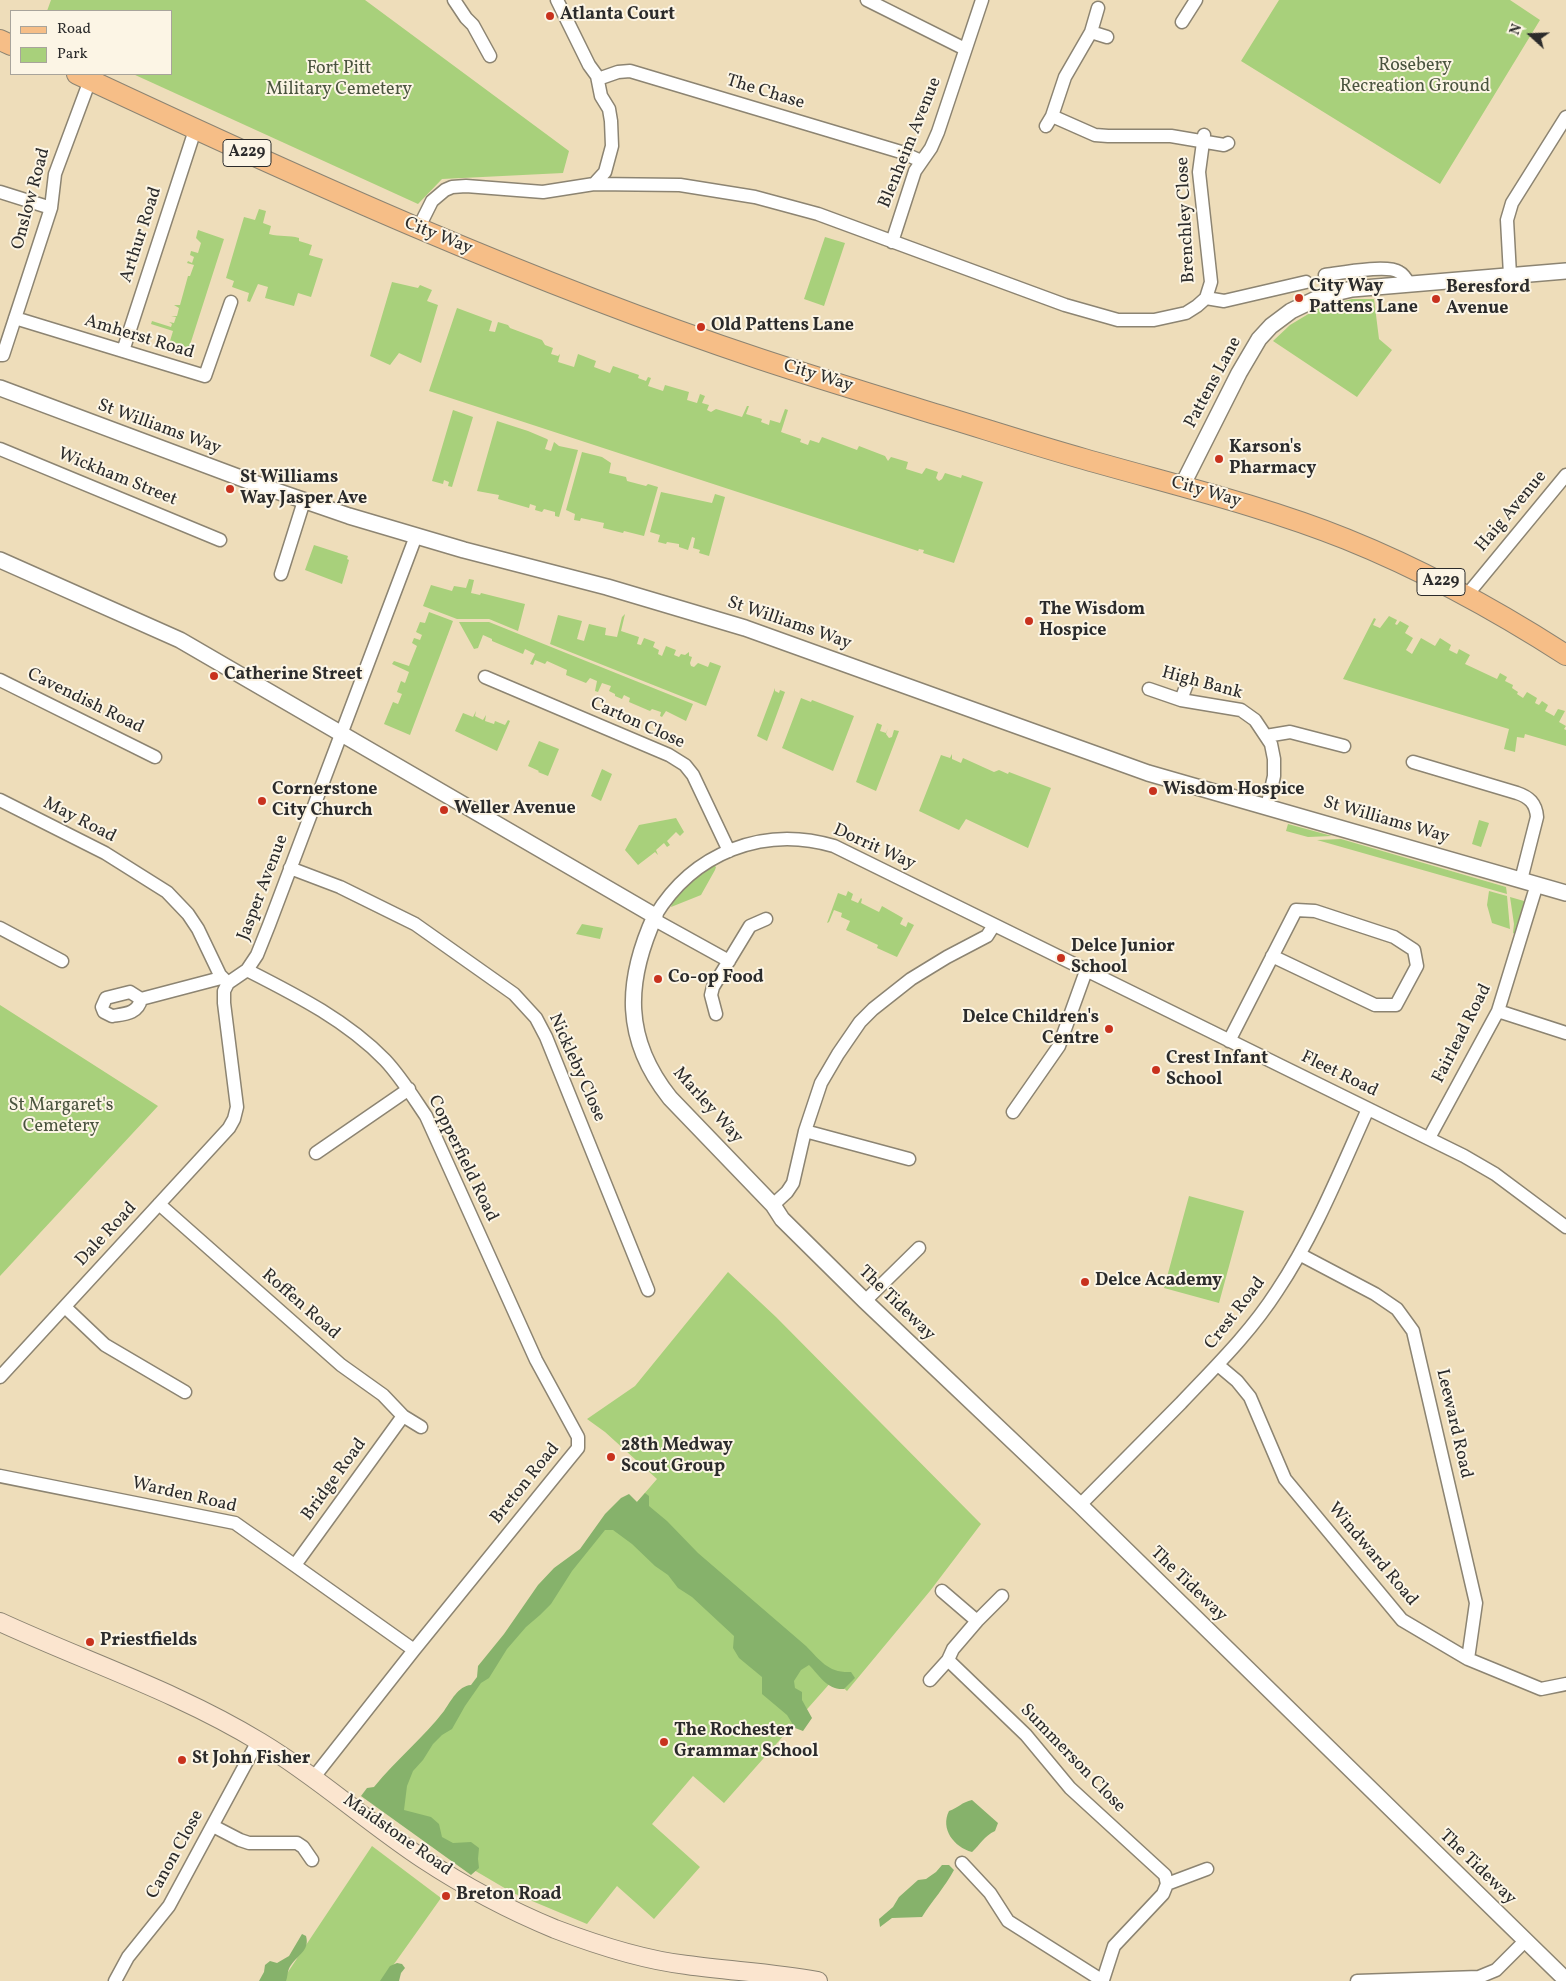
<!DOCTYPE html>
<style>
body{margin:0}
#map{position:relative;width:1566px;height:1981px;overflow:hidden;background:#eeddba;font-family:Vollkorn,serif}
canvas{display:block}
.legend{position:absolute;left:10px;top:10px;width:162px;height:65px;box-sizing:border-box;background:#fcf5e5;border:1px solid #a8a49b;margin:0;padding:6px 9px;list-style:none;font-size:15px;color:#2b2b2b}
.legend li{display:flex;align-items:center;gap:10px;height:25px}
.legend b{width:25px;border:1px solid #a8a49b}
.north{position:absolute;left:1506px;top:10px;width:50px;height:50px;-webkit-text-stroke:4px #fcf5e5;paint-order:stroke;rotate:290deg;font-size:14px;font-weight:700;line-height:20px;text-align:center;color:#2b2b2b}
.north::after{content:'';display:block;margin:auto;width:18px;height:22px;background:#2b2b2b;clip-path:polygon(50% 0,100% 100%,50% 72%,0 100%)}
</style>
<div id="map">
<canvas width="1566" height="1981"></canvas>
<ul class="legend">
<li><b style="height:6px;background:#f6be87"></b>Road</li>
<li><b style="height:14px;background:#a8d07b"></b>Park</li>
</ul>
<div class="north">N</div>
</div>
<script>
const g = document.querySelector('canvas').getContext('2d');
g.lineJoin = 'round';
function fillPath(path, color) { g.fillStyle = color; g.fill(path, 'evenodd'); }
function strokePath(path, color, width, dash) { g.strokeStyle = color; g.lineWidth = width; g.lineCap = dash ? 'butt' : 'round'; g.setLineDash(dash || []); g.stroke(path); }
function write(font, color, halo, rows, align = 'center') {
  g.font = font + ' Vollkorn,serif'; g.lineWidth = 4; g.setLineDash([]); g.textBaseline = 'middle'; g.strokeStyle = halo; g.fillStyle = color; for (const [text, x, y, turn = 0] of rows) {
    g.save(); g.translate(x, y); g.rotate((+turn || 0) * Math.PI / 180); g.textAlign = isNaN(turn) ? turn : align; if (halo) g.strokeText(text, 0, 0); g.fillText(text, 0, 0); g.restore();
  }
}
const green = new Path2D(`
 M 51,0 L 365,0 L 569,151 L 563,173 L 442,179 L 418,204 L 133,74 L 171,74 L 171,11 L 47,11 Z
 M 1279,0 L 1510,0 L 1540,20 L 1440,184 L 1241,61 Z
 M 259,209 L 266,211 L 263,223 L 271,226 L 269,234 C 280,237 289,235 299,238 L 299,241 L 312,245 L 309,255 L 323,259 L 311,297 L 298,293 L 294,306 L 265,298 L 268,287 L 258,284 L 250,302 L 247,301 L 249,293 L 232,287 L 234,281 L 226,278 L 244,217 L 255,220 Z
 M 198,230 L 224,239 L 189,348 L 170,341 L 173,331 L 151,324 L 152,321 L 171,327 L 172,324 L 169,322 L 174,323 L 176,317 L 171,316 L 177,316 L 179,308 L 174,305 L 180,305 L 188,276 L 190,276 L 194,265 L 187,263 L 188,261 L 192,263 L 194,257 L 190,255 L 191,251 L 198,253 L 201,243 L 196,238 Z
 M 825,237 L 845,243 L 824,306 L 804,299 Z
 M 392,282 L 418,288 L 420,285 L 432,290 L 427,301 L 438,305 L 421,363 L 399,353 L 390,365 L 370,356 Z
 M 1352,299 L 1374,299 L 1379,339 L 1392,350 L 1357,397 L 1273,341 L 1290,325 L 1320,307 Z
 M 457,308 L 492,321 L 489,331 L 495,332 L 498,322 L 508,325 L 510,328 L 542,340 L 545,345 L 553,348 L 551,354 L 558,356 L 560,354 L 558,362 L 574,367 L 578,354 L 596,361 L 594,367 L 610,373 L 613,366 L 639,375 L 638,378 L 646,381 L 648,377 L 651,378 L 648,386 L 663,391 L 665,385 L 689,392 L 687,400 L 697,403 L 700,394 L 705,396 L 702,403 L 709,405 L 707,410 L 711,412 L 716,409 L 742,417 L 747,406 L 749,406 L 746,414 L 762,419 L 761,422 L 769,425 L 770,420 L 780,423 L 785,409 L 788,410 L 781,432 L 801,439 L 800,442 L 808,445 L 810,440 L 819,443 L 822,437 L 857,450 L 859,446 L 885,456 L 888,461 L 891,457 L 908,462 L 906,469 L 922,474 L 926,468 L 938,472 L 936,478 L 939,481 L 942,479 L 945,473 L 961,478 L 962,475 L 983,482 L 954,563 L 923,553 L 924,550 L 919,549 L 918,551 L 429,391 Z
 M 453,410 L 473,417 L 452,487 L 448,486 L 449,482 L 444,480 L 443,484 L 432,481 Z
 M 497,421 L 528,431 L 547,439 L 548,440 L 545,449 L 551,451 L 554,442 L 559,446 L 578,450 L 559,517 L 555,516 L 555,512 L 544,509 L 542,512 L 535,510 L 536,506 L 530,504 L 529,508 L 498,499 L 499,495 L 477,491 Z
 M 582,452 L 602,457 L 611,463 L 609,473 L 626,477 L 627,481 L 646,486 L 648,484 L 658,487 L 644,536 L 624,531 L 623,533 L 603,528 L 604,523 L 581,518 L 580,521 L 574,520 L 575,514 L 566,510 Z
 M 661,492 L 712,503 L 715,494 L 725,497 L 709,556 L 699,553 L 700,550 L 693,548 L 695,538 L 692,537 L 688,550 L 679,547 L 679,544 L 667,542 L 666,544 L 658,542 L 660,535 L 650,532 Z
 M 314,545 L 348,556 L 347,559 L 349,560 L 342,584 L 305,570 Z
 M 469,579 L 474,580 L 471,593 L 480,595 L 481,593 L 525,604 L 518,631 L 489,619 L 457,619 L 423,606 L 431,585 L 452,591 L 454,586 L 466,588 Z
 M 429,612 L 453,621 L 410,735 L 384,724 L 393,702 L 398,704 L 402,694 L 397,692 L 401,681 L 405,683 L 409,672 L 392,664 L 394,661 L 409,666 L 417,646 L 412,643 L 414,638 L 420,640 L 422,635 L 416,632 L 420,622 L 425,623 Z
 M 625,614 L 621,631 L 639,637 L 637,644 L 641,645 L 644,638 L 655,642 L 653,647 L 659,650 L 658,654 L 662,656 L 666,646 L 676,650 L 674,655 L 679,657 L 681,654 L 685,655 L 689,652 L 689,656 L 692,657 L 690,663 L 691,666 L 694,667 L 698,663 L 708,667 L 710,662 L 721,666 L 706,706 L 550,644 L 558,615 L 582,621 L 577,639 L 584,641 L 589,624 L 606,628 L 605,635 L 617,637 L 622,617 Z
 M 1389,616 L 1397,620 L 1395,624 L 1397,625 L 1400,621 L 1409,626 L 1405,633 L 1413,638 L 1406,650 L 1412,654 L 1421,638 L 1435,646 L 1440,638 L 1451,645 L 1449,650 L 1457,654 L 1459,649 L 1470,655 L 1465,664 L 1497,679 L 1500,673 L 1507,677 L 1505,681 L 1513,685 L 1512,688 L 1518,692 L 1517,694 L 1523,698 L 1527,692 L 1537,698 L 1535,703 L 1539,705 L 1542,701 L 1548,705 L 1545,711 L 1554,716 L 1558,709 L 1565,711 L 1559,722 L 1566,726 L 1564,729 L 1566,730 L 1566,746 L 1525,734 L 1524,738 L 1517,737 L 1515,752 L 1504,749 L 1509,729 L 1343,679 L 1374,618 L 1376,619 L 1373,625 L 1380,628 Z
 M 459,622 L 489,622 L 693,704 L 686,721 L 666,711 L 662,717 L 660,716 L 661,712 L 652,709 L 650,711 L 629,702 L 630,698 L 624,695 L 622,699 L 615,696 L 615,694 L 609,691 L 611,686 L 602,683 L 598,692 L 595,691 L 597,681 L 590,678 L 586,683 L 566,675 L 567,670 L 547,661 L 545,664 L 535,660 L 533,665 L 530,664 L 535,654 L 525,649 L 523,654 L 492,641 L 492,639 L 483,635 L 478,648 L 474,649 Z
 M 775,688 L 775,691 L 779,693 L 780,690 L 785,692 L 767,741 L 757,736 Z
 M 801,698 L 811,702 L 812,700 L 854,716 L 833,771 L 782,748 Z
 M 476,711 L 475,716 L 483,720 L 486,715 L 485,721 L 494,724 L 495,721 L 505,725 L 508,720 L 510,721 L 497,751 L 455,731 L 463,713 L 473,717 Z
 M 877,723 L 882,725 L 880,731 L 886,733 L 888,728 L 886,734 L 889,738 L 892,737 L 894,730 L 899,731 L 876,791 L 856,782 Z
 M 539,741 L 559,749 L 548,776 L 538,772 L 539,771 L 528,766 Z
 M 952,754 L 952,759 L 961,763 L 963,758 L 994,772 L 999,770 L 1008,774 L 1009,772 L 1051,788 L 1028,848 L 966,819 L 959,830 L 919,811 L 941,755 L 950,758 Z
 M 602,769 L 612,774 L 601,801 L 591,796 Z
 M 676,818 L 684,832 L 680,836 L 676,832 L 667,841 L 670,845 L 667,847 L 664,843 L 656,850 L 658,855 L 655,852 L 638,865 L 625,850 L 639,825 Z
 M 1479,820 L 1489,823 L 1481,847 L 1472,844 Z
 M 1288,824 L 1332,836 L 1308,837 L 1286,831 Z
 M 1341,839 L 1506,887 L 1507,894 L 1317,840 Z
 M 714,865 L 716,867 L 715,870 L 701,895 L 671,907 C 675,891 701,874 714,865 Z
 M 848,891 L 853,894 L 851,900 L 858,903 L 861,898 L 862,899 L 861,903 L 879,912 L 882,906 L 903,918 L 900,924 L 906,927 L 908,922 L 914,925 L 897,957 L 877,948 L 878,945 L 846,930 L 850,921 L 841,917 L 842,913 L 834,910 L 829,922 L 827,923 L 838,893 L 846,896 Z
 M 1489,891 L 1507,896 L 1510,929 L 1492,923 L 1487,905 Z
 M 1510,897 L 1524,901 L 1525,903 L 1516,935 L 1513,933 L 1514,924 Z
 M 582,924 L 603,928 L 600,939 L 576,934 Z
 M 0,1005 L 158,1106 L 0,1276 Z
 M 1189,1196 L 1244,1211 L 1219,1303 L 1164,1288 Z
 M 728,1272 L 776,1317 L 981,1524 L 930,1591 L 847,1691 L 637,1502 L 657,1479 L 605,1432 L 587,1419 L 635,1386 Z
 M 622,1504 L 832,1681 L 724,1803 L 693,1776 L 652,1824 L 700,1867 L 654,1919 L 617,1886 L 587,1924 L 513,1893 L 445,1853 L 376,1804 Z
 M 372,1846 L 441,1898 L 382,1981 L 282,1981 Z`);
const forest = new Path2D(`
 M 645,1493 L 649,1496 L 649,1506 L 667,1521 L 698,1553 L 806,1646 C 821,1661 828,1673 851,1672 L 855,1678 L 844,1689 C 827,1690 820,1676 809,1665 L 801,1670 L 794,1681 L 795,1688 L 802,1692 L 802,1700 L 812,1718 L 803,1731 L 795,1728 L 787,1715 L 762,1694 L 762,1677 L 739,1658 L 733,1648 L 734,1636 L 692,1597 L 678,1588 L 668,1575 L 655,1566 L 632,1544 L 613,1530 L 605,1530 L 572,1571 L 551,1604 L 540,1615 L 526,1627 L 507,1649 L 489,1678 L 481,1683 L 465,1706 L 452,1729 L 442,1735 L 433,1744 L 423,1760 L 413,1771 L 407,1786 L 404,1810 L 431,1817 L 439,1824 L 442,1837 L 453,1843 L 471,1842 L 479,1848 L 478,1859 L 479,1868 L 471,1875 L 361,1796 L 367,1788 L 374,1787 C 396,1760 423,1738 444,1711 C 451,1701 458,1686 471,1685 L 477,1677 L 478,1666 L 504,1634 L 538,1585 L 554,1568 L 580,1549 L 605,1514 L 621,1498 L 629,1494 L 637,1502 Z
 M 972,1800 L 998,1823 L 995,1831 C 984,1836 980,1845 972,1852 C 954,1847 940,1829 949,1811 C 958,1808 962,1802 972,1800 Z
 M 942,1865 L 949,1865 L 954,1870 C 945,1887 932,1901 922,1917 L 892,1918 L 880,1927 L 879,1919 L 893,1907 L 899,1897 L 918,1880 L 926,1879 L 936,1872 Z
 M 302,1934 L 306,1936 C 310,1950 298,1955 291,1965 C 287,1970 288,1976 286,1981 L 259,1981 L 264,1972 L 265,1965 L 270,1961 L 277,1963 L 289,1956 Z
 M 397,1963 L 402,1964 L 405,1968 L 401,1973 L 399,1981 L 380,1981 L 390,1966 Z`);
const minor = new Path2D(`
 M 454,0 L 466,18 L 473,25 L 490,56
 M 557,0 L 589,65 L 597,76 L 601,96 L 609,109 L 611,121 L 612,146 L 605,172 L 594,184
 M 867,0 L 965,49
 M 1182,22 L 1196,0
 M 1091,32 L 1107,37
 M 598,79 L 618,72 L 630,71 L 901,152 L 921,161
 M 1052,116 L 1095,135 L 1108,136 L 1171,136 L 1224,145 L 1228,143
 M 1046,126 L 1052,116 L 1065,77 L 1091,32 L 1098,8
 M 0,192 L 51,208
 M 418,229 L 432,201 L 445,190 L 452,187 L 466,186 L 543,192 L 594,184 L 680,185 L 755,197 L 818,214 L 1065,305 L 1118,320 L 1154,320 L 1186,313 L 1197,306 L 1206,298 L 1211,282 L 1199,172 L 1204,135
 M 892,242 L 915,171 L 931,148 L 938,132 L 982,0
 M 1325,275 C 1340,273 1387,264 1399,272 C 1403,274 1407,280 1409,284
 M 1510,275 L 1507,220 L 1512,203 L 1566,117
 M 1206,298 L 1224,301 L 1306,282
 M 15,318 L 205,376 L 231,302
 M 123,351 L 195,130
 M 0,355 L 3,355 L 4,352 L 51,208 L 55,174 L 90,80
 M 0,449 L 220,540
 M 281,574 L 304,501
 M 1467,595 L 1566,475
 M 485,677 L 669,755 L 685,765 L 693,775 L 729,851
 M 0,680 L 155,757
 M 1149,689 L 1181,700 L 1241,710 L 1255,720 L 1271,744 L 1274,759 L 1274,776 L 1267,807
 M 1181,700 L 1188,681
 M 1266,736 L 1290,732 L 1344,746
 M 1413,762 L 1517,793 C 1529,797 1536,803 1537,817 L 1521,880
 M 0,800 L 105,853 L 167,892 L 188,914 L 198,929 L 220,975 L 228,983 L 224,991 L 224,1003 L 237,1107 L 234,1119 L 229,1128 L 0,1377
 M 290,868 L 340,887 L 415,924 L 514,994 L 536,1018 L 546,1037 L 648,1290
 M 655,916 C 693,853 763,825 834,846 L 1464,1156 L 1495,1174 L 1566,1227
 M 653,919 L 729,961
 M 0,928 L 62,961
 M 247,970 L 257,955 L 269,925 L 416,536
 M 228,983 L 247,970 C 296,995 346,1020 385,1060 C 401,1077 413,1097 426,1116 L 536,1360 L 578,1437 L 578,1448 L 569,1459 L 414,1650 L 314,1777
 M 130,992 L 141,999 C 138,1014 124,1014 112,1016 L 104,1012 L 102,1007 L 106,998 Z
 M 141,999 L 221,978
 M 1498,1011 L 1566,1033
 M 716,1014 L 711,995 L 713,987 L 750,926 L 766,919
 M 1229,1041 L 1296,910 L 1315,911 L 1394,937 L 1414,950 L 1417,966 L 1396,1005 L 1375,1005 L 1272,956
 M 1013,1112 L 1059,1046 L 1086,971
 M 805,1131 L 909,1159
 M 1429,1138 L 1498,1011 L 1537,884
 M 316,1153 L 409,1089
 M 159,1204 L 341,1365 L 383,1395 L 403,1416 L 421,1427
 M 773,1205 L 787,1192 L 793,1183 L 805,1131 L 821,1083 L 838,1054 L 860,1022 L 873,1009 L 911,979 L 947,957 L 987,936 L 994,925
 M 1301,1255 L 1375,1294 L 1397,1309 L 1413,1331 L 1476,1603 L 1468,1659
 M 865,1301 L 919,1248
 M 65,1307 L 105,1345 L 185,1392
 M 1218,1365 L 1237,1381 L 1250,1397 L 1285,1479 L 1402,1620 L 1468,1659 L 1541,1689 L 1566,1684
 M 0,1476 L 235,1523 L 414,1650
 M 1080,1505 C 1114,1471 1147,1437 1181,1403 C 1215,1367 1250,1333 1277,1291 C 1315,1234 1340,1171 1368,1109
 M 295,1565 L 403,1416
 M 942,1591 L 977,1621
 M 948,1660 L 1026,1735 L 1070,1788 L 1165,1875 L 1167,1884 L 1163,1894 L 1114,1946 L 1103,1980
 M 930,1680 L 948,1660 L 953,1649 L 977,1621 L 1002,1596
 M 213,1826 L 240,1840 L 249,1843 L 297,1843 L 303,1847 L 312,1860
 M 962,1863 L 990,1893 L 1008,1921 L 1103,1981
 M 1167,1884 L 1207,1869
 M 115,1981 L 128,1957 L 169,1906 L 258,1741
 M 1357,1981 L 1479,1977 L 1496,1970 L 1525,1941`);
const tertiary = new Path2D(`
 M 0,388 L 262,486 L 349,516 L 464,550 L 607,587 L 745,628 L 1148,773 L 1566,893
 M 1182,486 L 1239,373 L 1259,339 L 1271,326 L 1291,311 L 1322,296 L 1352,289 L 1566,271
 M 0,560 L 180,640 L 655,916 C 625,982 623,1039 670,1098 L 773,1205 L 782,1219 L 865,1301 L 1080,1505 L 1566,1980`);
const secondary = new Path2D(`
 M 0,1622 C 87,1662 178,1692 260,1742 C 318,1777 367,1822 423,1859 C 464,1886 509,1910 555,1929 C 597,1945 643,1960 687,1965 C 730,1971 774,1973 818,1981`);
const primary = new Path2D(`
 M 0,40 L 11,45
 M 77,74 C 301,179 526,281 760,359 C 814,377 868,393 922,410 C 976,426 1030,444 1084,459 C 1171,484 1261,505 1346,539 C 1423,570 1496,610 1566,655`);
const markers = [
 [550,16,5,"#c8321e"],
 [1299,298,5,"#c8321e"],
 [1436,299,5,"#c8321e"],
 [701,327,5,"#c8321e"],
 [1219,459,5,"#c8321e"],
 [230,489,5,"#c8321e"],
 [1029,621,5,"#c8321e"],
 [214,676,5,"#c8321e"],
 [1153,791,5,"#c8321e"],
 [262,801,5,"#c8321e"],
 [444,810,5,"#c8321e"],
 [1061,958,5,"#c8321e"],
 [658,979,5,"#c8321e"],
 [1109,1029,5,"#c8321e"],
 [1156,1070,5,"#c8321e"],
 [1085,1282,5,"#c8321e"],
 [611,1457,5,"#c8321e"],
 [90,1642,5,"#c8321e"],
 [664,1742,5,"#c8321e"],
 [182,1760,5,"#c8321e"],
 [446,1896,5,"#c8321e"]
];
const shields = [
 [247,153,48],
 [1441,582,48]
];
const shieldNames = [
 ["A229",247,153],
 ["A229",1441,582]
];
const poiNames = [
 ["Atlanta Court",560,16],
 ["City Way",1309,288],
 ["Pattens Lane",1309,309],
 ["Beresford",1446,289],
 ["Avenue",1446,310],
 ["Old Pattens Lane",711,327],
 ["Karson's",1229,449],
 ["Pharmacy",1229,470],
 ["St Williams",240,479],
 ["Way Jasper Ave",240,500],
 ["The Wisdom",1039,611],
 ["Hospice",1039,632],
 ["Catherine Street",224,676],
 ["Cornerstone",272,791],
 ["City Church",272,812],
 ["Wisdom Hospice",1163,791],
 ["Weller Avenue",454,810],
 ["Delce Junior",1071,948],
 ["School",1071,969],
 ["Co-op Food",668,979],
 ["Delce Children's",1099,1019,"right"],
 ["Centre",1099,1040,"right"],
 ["Crest Infant",1166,1060],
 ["School",1166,1081],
 ["Delce Academy",1095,1282],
 ["28th Medway",621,1447],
 ["Scout Group",621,1468],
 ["Priestfields",100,1642],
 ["The Rochester",674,1732],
 ["Grammar School",674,1753],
 ["St John Fisher",192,1760],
 ["Breton Road",456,1896]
];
const parkNames = [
 ["Rosebery",1415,67],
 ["Recreation Ground",1415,88],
 ["Fort Pitt",339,70],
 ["Military Cemetery",339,91],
 ["St Margaret's",61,1107],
 ["Cemetery",61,1128]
];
const streetNames = [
 ["The Chase",765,93,17],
 ["Blenheim Avenue",911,143,-68],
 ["Onslow Road",32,199,-75],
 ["Brenchley Close",1187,220,-93],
 ["Arthur Road",142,235,-72],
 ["City Way",438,237,22],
 ["Amherst Road",139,338,17],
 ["City Way",818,377,17],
 ["Pattens Lane",1214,383,-62],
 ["St Williams Way",159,428,20],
 ["Wickham Street",117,478,22],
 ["City Way",1206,493,16],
 ["Haig Avenue",1512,512,-50],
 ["St Williams Way",789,624,19],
 ["High Bank",1202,684,15],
 ["Cavendish Road",85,702,26],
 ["Carton Close",637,724,24],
 ["May Road",79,821,27],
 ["St Williams Way",1386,821,16],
 ["Dorrit Way",874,848,24],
 ["Jasper Avenue",264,888,-69],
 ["Fairlead Road",1463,1034,-63],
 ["Nickleby Close",576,1068,66],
 ["Fleet Road",1339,1075,26],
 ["Marley Way",707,1106,48],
 ["Copperfield Road",462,1159,64],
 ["Dale Road",107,1235,-47],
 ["The Tideway",896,1304,44],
 ["Roffen Road",300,1305,41],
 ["Crest Road",1236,1314,-52],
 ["Leeward Road",1453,1424,77],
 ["Bridge Road",335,1480,-54],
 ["Breton Road",526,1484,-51],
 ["Warden Road",184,1496,13],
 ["Windward Road",1372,1555,50],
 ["The Tideway",1188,1585,44],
 ["Summerson Close",1072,1759,46],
 ["Maidstone Road",397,1836,35],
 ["Canon Close",176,1855,-61],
 ["The Tideway",1477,1868,44]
];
fillPath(green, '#a8d07b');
fillPath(forest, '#86b26b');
strokePath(minor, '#8c8472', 15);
strokePath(tertiary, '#8c8472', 18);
strokePath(secondary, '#8c8472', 20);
strokePath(primary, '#8c8472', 22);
strokePath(minor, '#fff', 12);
strokePath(tertiary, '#fff', 15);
strokePath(secondary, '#fbe5cf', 18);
strokePath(primary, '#f6be87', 20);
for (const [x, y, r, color] of markers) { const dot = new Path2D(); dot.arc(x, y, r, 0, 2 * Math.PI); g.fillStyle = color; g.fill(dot); strokePath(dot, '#fcf5e5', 2); }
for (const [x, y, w] of shields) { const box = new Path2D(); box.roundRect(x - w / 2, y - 13.5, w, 27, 4); g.fillStyle = '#fcf5e5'; g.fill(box); strokePath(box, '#2b2b2b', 1); }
write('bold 16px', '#2b2b2b', null, shieldNames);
write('bold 18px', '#2b2b2b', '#fcf5e5', poiNames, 'left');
write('18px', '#4a543f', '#fcf5e5', parkNames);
write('18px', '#2b2b2b', '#fcf5e5', streetNames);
</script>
